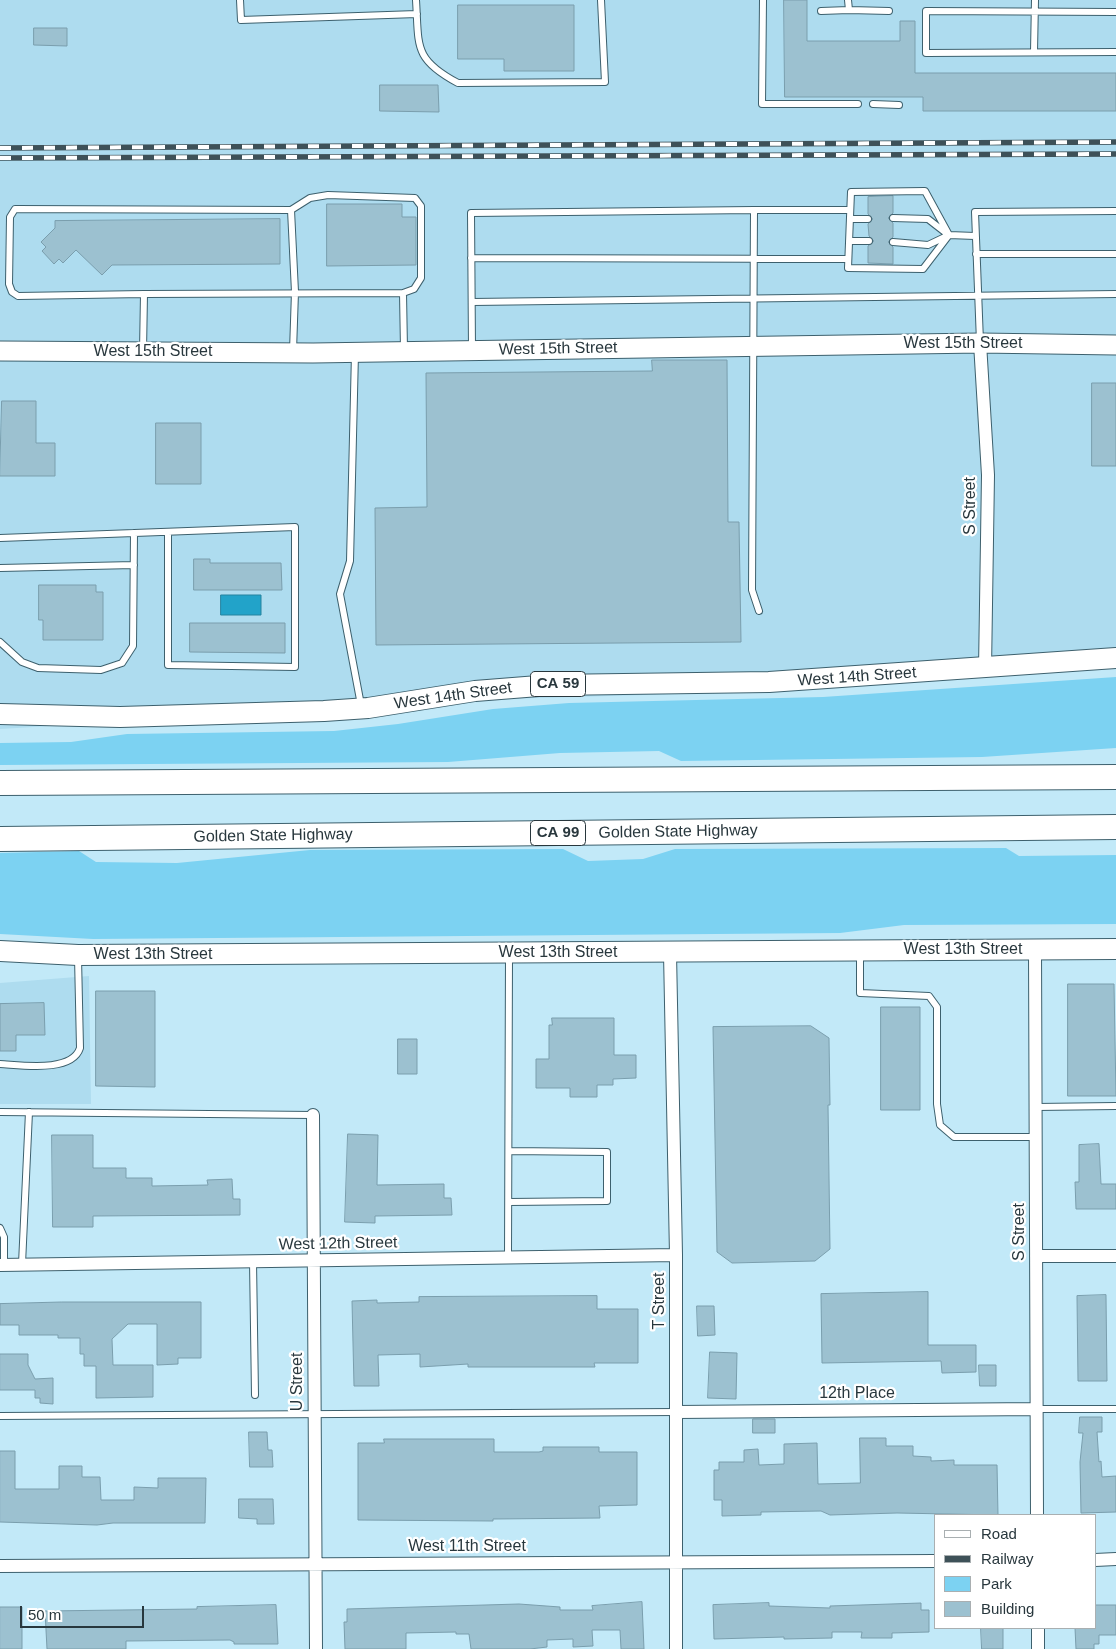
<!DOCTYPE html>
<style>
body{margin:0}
#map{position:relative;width:1116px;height:1649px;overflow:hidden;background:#c2e9f8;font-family:Arial,sans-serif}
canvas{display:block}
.legend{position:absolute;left:934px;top:1514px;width:162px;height:115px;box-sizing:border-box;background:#fff;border:1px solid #a9afb1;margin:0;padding:6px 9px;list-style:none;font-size:15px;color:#28373d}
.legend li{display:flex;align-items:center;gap:10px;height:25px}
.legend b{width:25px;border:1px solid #a9afb1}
.scale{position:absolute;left:20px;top:1606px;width:124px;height:22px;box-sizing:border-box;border:2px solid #28373d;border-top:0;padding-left:6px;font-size:15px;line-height:18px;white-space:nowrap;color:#28373d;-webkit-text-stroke:4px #fff;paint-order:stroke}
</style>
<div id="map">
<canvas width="1116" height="1649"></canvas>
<ul class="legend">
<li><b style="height:6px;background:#fff"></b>Road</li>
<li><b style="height:6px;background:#3e5158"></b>Railway</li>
<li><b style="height:14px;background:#7cd2f2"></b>Park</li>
<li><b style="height:14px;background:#9cc1d0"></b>Building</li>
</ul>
<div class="scale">50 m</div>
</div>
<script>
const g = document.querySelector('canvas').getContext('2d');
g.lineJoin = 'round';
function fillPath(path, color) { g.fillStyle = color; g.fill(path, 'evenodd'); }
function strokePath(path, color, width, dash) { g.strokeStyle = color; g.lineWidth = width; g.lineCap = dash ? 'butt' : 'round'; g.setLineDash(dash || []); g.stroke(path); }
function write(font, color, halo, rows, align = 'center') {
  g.font = font + ' Arial,sans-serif'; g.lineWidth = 4.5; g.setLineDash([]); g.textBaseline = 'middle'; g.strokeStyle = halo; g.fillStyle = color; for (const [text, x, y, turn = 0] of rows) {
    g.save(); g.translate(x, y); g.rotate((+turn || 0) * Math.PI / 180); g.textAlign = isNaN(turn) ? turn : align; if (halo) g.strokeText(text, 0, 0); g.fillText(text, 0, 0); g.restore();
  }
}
const built = new Path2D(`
 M 0,0 L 1116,0 L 1116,664 L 752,692 L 501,699 L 0,729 Z
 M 89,976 L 91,1104 L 0,1104 L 0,983 Z`);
const green = new Path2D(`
 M 1116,677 L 1116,748 L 982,757 L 681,761 L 659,751 L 560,753 L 448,762 L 0,765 L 0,743 L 71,742 L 127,734 L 334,731 L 398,724 L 493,709 L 569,703 L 823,697 Z
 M 1006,848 L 1019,856 L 1116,855 L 1116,924 L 904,925 L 840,933 L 93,939 L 0,934 L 0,853 L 79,851 L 96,862 L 177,863 L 310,850 L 563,849 L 588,861 L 643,859 L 675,849 Z`);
const water = new Path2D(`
 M 221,595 L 261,595 L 261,615 L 221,615 Z`);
const building = new Path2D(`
 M 784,0 L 807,0 L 807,41 L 900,41 L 900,21 L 915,21 L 915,73 L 1116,73 L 1116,111 L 923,111 L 923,97 L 785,97 Z
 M 458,5 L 574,5 L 574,71 L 504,71 L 504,59 L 458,59 Z
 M 34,28 L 67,28 L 67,46 L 34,45 Z
 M 380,85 L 438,85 L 439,112 L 380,111 Z
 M 893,196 L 893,213 L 888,218 L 893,223 L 893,237 L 888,242 L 893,247 L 893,264 L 868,263 L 868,246 L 874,241 L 869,236 L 868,224 L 873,219 L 868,214 L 868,197 Z
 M 327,204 L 402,204 L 402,217 L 416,217 L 416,265 L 327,266 Z
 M 280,219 L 280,264 L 112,265 L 102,275 L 76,250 L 63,263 L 59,259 L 54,264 L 42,251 L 46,247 L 41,242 L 55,228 L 55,221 Z
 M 652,360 L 727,360 L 728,522 L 739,522 L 741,642 L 376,645 L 375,508 L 427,507 L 426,373 L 652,371 Z
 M 1092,383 L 1116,383 L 1116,466 L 1092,466 Z
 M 2,401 L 36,401 L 36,443 L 55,443 L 55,476 L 0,476 Z
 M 156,423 L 201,423 L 201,484 L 156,484 Z
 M 194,559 L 210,559 L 210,563 L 281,563 L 282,590 L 194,590 Z
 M 39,585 L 96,585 L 96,592 L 103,592 L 103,640 L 43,640 L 43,620 L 39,620 Z
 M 190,623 L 285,623 L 285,653 L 190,652 Z
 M 1068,984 L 1114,984 L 1116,1096 L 1068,1096 Z
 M 96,991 L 155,991 L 155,1087 L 96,1086 Z
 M 44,1003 L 45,1035 L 16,1035 L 16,1051 L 0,1051 L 0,1004 Z
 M 881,1007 L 920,1007 L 920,1110 L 881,1110 Z
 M 552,1018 L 614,1018 L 614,1055 L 636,1055 L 636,1078 L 613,1079 L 613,1085 L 597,1085 L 597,1097 L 570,1097 L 570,1088 L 536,1088 L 536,1059 L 549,1059 L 549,1025 L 552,1025 Z
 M 811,1026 L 829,1038 L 830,1105 L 828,1105 L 830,1249 L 815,1261 L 732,1263 L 717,1252 L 713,1027 Z
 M 398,1039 L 417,1039 L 417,1074 L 398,1074 Z
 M 348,1134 L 378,1135 L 377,1185 L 444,1184 L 444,1198 L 451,1198 L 452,1215 L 375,1216 L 375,1223 L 345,1222 Z
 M 52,1135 L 93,1135 L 93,1168 L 126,1168 L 126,1178 L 152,1178 L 152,1186 L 208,1185 L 207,1180 L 232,1179 L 233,1199 L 240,1199 L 240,1215 L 93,1216 L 93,1227 L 53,1227 Z
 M 1099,1144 L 1101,1184 L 1116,1184 L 1116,1209 L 1076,1209 L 1075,1182 L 1079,1182 L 1079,1145 Z
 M 928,1292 L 928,1345 L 976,1345 L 976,1372 L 942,1373 L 941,1361 L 822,1363 L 821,1294 Z
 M 1106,1295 L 1107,1381 L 1078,1381 L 1077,1296 Z
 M 597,1296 L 597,1309 L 638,1309 L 638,1363 L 594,1363 L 595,1367 L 468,1367 L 468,1364 L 420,1367 L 420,1354 L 378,1355 L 379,1386 L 354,1386 L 352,1301 L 377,1300 L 377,1303 L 419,1302 L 419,1297 Z
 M 62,1302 L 201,1302 L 201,1358 L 178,1358 L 178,1364 L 157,1365 L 157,1324 L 128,1324 L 112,1339 L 113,1365 L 153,1365 L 153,1397 L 96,1398 L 96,1366 L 84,1366 L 84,1354 L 80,1354 L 80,1338 L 58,1338 L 58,1335 L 19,1335 L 19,1325 L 0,1325 L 0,1304 Z
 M 697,1306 L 714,1306 L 715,1335 L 698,1336 Z
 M 710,1352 L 737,1353 L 736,1399 L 708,1398 Z
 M 0,1354 L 28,1354 L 28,1365 L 35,1379 L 53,1378 L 53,1404 L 40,1403 L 40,1398 L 35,1398 L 35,1390 L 0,1390 Z
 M 979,1365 L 996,1365 L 996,1386 L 980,1386 Z
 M 1080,1417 L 1102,1417 L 1102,1432 L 1097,1432 L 1099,1462 L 1101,1461 L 1102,1477 L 1116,1476 L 1116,1512 L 1081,1513 L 1080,1462 L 1083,1433 L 1079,1433 Z
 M 753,1419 L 775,1419 L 775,1433 L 753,1433 Z
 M 249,1432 L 267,1432 L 268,1450 L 272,1450 L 273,1467 L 250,1467 Z
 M 860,1438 L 886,1438 L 886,1446 L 913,1446 L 913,1456 L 931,1457 L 931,1461 L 954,1460 L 954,1465 L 997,1465 L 998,1515 L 897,1513 L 830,1515 L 821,1511 L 761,1512 L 761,1515 L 722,1516 L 722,1500 L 714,1500 L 714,1470 L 719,1470 L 719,1462 L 744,1462 L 744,1450 L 758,1449 L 759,1465 L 784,1464 L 784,1444 L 817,1443 L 818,1484 L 860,1483 Z
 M 384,1439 L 494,1439 L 494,1452 L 539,1452 L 543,1451 L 543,1447 L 599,1447 L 599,1452 L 637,1452 L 637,1505 L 599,1506 L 600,1518 L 493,1519 L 493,1521 L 358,1520 L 358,1443 L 384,1443 Z
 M 0,1451 L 15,1451 L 15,1489 L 59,1489 L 59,1466 L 82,1466 L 82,1477 L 100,1477 L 101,1500 L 134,1500 L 134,1487 L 158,1488 L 158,1478 L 206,1478 L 205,1523 L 113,1523 L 97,1525 L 0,1522 Z
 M 239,1499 L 273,1499 L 274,1524 L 257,1524 L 257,1519 L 239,1518 Z
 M 642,1602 L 644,1649 L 621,1649 L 620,1630 L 592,1630 L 593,1646 L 573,1647 L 573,1639 L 547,1640 L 547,1647 L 530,1649 L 471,1649 L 469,1634 L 456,1634 L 456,1632 L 406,1633 L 406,1649 L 345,1649 L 344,1622 L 347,1622 L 347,1609 L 519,1604 L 560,1607 L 560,1610 L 593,1610 L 592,1606 Z
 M 769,1603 L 769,1606 L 830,1608 L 830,1606 L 921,1603 L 921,1610 L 929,1610 L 929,1632 L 892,1633 L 892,1638 L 861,1638 L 862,1632 L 832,1632 L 832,1638 L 784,1639 L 784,1637 L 714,1639 L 713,1605 Z
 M 276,1605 L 278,1644 L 234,1644 L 234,1642 L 230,1640 L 126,1641 L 126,1649 L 47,1649 L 45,1611 L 197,1609 L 197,1607 Z
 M 1095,1605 L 1116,1605 L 1116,1635 L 1099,1635 L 1099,1644 L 1094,1644 L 1094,1649 L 1076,1649 L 1075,1628 L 1095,1628 Z
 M 0,1607 L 22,1607 L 22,1649 L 0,1649 Z
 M 981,1628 L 1003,1628 L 1003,1649 L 982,1649 Z`);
const lane = new Path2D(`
 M 240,0 L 241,20 L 417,14
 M 416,0 C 419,46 413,59 458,83 L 605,82 L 601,0
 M 763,0 L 762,104 L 858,104
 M 848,0 L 849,10 L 889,11
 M 821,11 L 849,10
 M 1116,12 L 926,11 L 926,53 L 1116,52
 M 1034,52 L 1035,0
 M 873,104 L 899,105
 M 925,191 L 949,235 L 923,269 L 848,268 L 851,192 Z
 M 291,210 L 295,292 L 293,351
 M 754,210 L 850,210
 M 893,218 L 928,219 L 946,233
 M 850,219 L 868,219
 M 849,241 L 869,241
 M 893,242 L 928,245 L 949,235 L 975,236
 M 976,254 L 1116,254
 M 471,258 L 848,259
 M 403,293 L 404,350
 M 472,302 L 1116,294
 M 980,342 L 975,212 L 1116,211
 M 472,349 L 471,213 L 754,210 L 752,590 L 759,611
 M 143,351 L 144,294 L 18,296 L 12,292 L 9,284 L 10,217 L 15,209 L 291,210 L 310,198 L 328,195 L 415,198 L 421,206 L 421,278 L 414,289 L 403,293 L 144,294
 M 355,353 L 350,561 L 340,594 L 361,705
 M 0,538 L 295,527 L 295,667 L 168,665 L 168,532
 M 0,568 L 134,565
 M 0,642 L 22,662 L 38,668 L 101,670 L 122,663 L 133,646 L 134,533
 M 860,954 L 860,993 L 929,996 L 937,1007 L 937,1104 L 940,1125 L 954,1137 L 1036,1137
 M 0,1064 C 21,1065 72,1073 80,1048 L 78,957
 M 1036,1107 L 1116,1106
 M 0,1112 L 313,1115
 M 509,1202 L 607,1201 L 607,1152 L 509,1151
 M 0,1228 L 4,1237 L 4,1265
 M 508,1257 L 509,956
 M 253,1261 L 255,1395
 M 22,1264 L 29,1112
 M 1037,1409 L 1116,1409
 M 0,1416 L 676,1412`);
const street = new Path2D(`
 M 980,343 L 988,475 L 985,669
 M 1035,949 L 1037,1515
 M 670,953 L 676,1255 L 676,1649
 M 313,1115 L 316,1649
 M 1036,1256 L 1116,1256
 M 0,1265 L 676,1255
 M 677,1412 L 1037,1409
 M 1095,1560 L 1116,1559
 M 0,1566 L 935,1561
 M 1038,1628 L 1038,1649`);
const secondary = new Path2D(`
 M 0,351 L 313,353 L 980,343 L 1116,345`);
const primary = new Path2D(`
 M 0,714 L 120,717 L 324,711 L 368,708 L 475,691 L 551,685 L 769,682 L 1116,658
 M 0,951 L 78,955 L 1116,949`);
const highway = new Path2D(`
 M 0,783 L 1116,777
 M 0,839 L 1116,827`);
const rail = new Path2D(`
 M 0,148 L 1116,142
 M 0,158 L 1116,154`);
const shields = [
 [558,684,55],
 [558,833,55]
];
const shieldNames = [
 ["CA 59",558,684],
 ["CA 99",558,833]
];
const streetNames = [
 ["West 15th Street",963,344],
 ["West 15th Street",558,349,-1],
 ["West 15th Street",153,352],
 ["S Street",971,506,-90],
 ["West 14th Street",857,677,-4],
 ["West 14th Street",453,696,-8],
 ["Golden State Highway",678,832,-1],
 ["Golden State Highway",273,836,-1],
 ["West 13th Street",963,950],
 ["West 13th Street",558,953],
 ["West 13th Street",153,955],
 ["S Street",1020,1232,-90],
 ["West 12th Street",338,1244,-1],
 ["T Street",660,1301,-90],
 ["U Street",298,1382,-90],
 ["12th Place",857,1394],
 ["West 11th Street",467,1547]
];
fillPath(built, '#aedcef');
fillPath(green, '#7cd2f2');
fillPath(water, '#22a3c9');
strokePath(water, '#24839f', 1);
fillPath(building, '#9cc1d0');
strokePath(building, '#7a9ead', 1);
strokePath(lane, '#3d606d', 8);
strokePath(street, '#3d606d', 14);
strokePath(secondary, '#3d606d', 21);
strokePath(primary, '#3d606d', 22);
strokePath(highway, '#3d606d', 26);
strokePath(lane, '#fff', 6);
strokePath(street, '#fff', 12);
strokePath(secondary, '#fff', 19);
strokePath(primary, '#fff', 20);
strokePath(highway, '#fff', 24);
strokePath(rail, '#3e5158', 5.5);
strokePath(rail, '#fff', 4, [11]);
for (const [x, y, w] of shields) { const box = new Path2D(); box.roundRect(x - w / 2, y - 12.5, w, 25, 4); g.fillStyle = '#fff'; g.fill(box); strokePath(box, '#28373d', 1); }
write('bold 15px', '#28373d', null, shieldNames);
write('16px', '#28373d', '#fff', streetNames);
</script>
